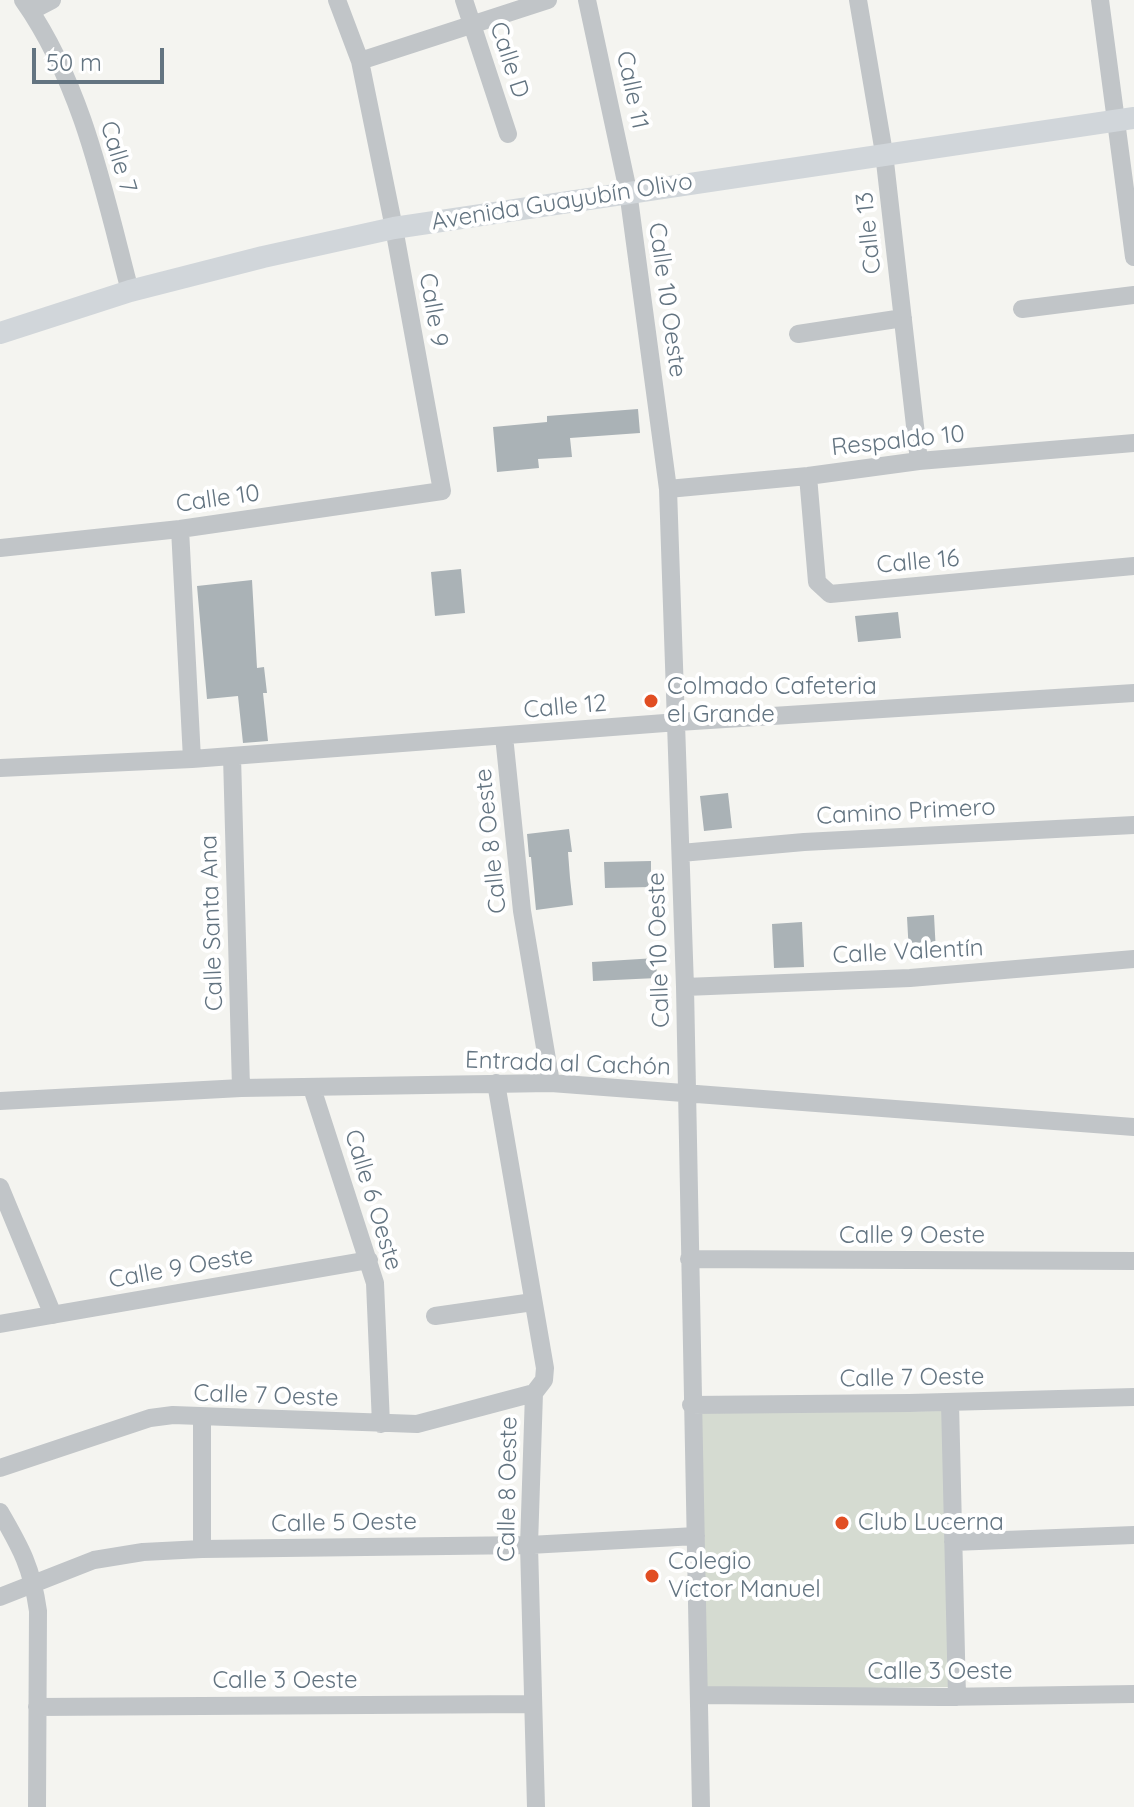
<!DOCTYPE html>
<meta charset="utf-8">
<style>
body{margin:0}
#map{position:relative;width:1134px;height:1807px;overflow:hidden;background:#f4f4f0;font-family:Quicksand,sans-serif}
canvas{display:block}
.scale{position:absolute;left:32px;top:48px;width:132px;height:36px;box-sizing:border-box;border:4px solid #637481;border-top:0;padding-left:10px;font-size:24px;line-height:28px;white-space:nowrap;color:#637481;-webkit-text-stroke:6px #fff;paint-order:stroke}
</style>
<div id="map">
<canvas width="1134" height="1807"></canvas>
<div class="scale">50 m</div>
</div>
<script>
const g = document.querySelector('canvas').getContext('2d');
g.lineJoin = 'round';
function fillPath(path, color) { g.fillStyle = color; g.fill(path, 'evenodd'); }
function strokePath(path, color, width, dash) { g.strokeStyle = color; g.lineWidth = width; g.lineCap = dash ? 'butt' : 'round'; g.setLineDash(dash || []); g.stroke(path); }
function write(font, color, halo, rows, align = 'center') {
  g.font = font + ' Quicksand,sans-serif'; g.lineWidth = 8; g.setLineDash([]); g.textBaseline = 'middle'; g.strokeStyle = halo; g.fillStyle = color; for (const [text, x, y, turn = 0] of rows) {
    g.save(); g.translate(x, y); g.rotate((+turn || 0) * Math.PI / 180); g.textAlign = isNaN(turn) ? turn : align; if (halo) g.strokeText(text, 0, 0); g.fillText(text, 0, 0); g.restore();
  }
}
const green = new Path2D(`
 M 943,1411 L 950,1687 L 705,1690 L 699,1413 Z`);
const building = new Path2D(`
 M 638,409 L 640,433 L 570,438 L 572,457 L 538,459 L 539,468 L 497,472 L 493,427 L 547,422 L 547,416 Z
 M 461,569 L 465,613 L 435,616 L 431,572 Z
 M 252,580 L 257,668 L 264,667 L 267,693 L 263,693 L 268,741 L 243,743 L 238,696 L 207,699 L 197,586 Z
 M 898,612 L 901,638 L 858,642 L 855,616 Z
 M 728,793 L 732,828 L 704,831 L 700,796 Z
 M 569,829 L 572,852 L 568,852 L 570,878 L 573,905 L 536,910 L 531,857 L 529,857 L 527,834 Z
 M 651,861 L 651,887 L 605,888 L 604,862 Z
 M 934,915 L 936,953 L 909,954 L 907,917 Z
 M 802,922 L 804,967 L 774,968 L 772,924 Z
 M 656,958 L 657,978 L 593,981 L 592,962 Z`);
const minor = new Path2D(`
 M 23,0 C 83,85 104,192 130,291
 M 464,0 L 508,134
 M 587,0 L 628,191 L 668,489 L 685,987 L 701,1807
 M 858,0 L 884,153 L 919,461
 M 1100,0 L 1134,257
 M 31,11 L 52,0
 M 360,61 L 548,0
 M 1022,309 L 1134,295
 M 798,334 L 903,318
 M 808,476 L 817,582 L 830,594 L 1134,566
 M 668,489 L 808,476 L 919,461 L 1134,443
 M 180,529 L 192,759
 M 0,548 L 180,529 L 442,491 L 394,228 L 360,61 L 337,0
 M 504,736 L 522,911 L 551,1083
 M 232,756 L 241,1088
 M 0,768 L 192,759 L 678,722 L 1134,693
 M 681,853 L 804,842 L 1134,825
 M 685,987 L 910,978 L 1134,959
 M 496,1083 L 545,1368 L 544,1380 L 534,1393 L 529,1545 L 536,1807
 M 312,1088 L 375,1283 L 381,1424
 M 0,1101 L 241,1088 L 551,1083 L 1134,1127
 M 0,1187 L 53,1315
 M 689,1259 L 1134,1261
 M 435,1316 L 533,1302
 M 0,1324 L 369,1260
 M 950,1402 L 957,1697
 M 691,1405 L 909,1403 L 1134,1397
 M 202,1418 L 202,1549
 M 0,1468 L 150,1418 L 173,1415 L 417,1424 L 534,1393
 M 0,1512 C 21,1548 32,1568 38,1611 L 37,1807
 M 953,1542 L 1134,1535
 M 0,1597 L 94,1560 L 143,1552 L 202,1549 L 529,1545 L 696,1536
 M 699,1695 L 941,1697 L 1134,1694
 M 37,1707 L 533,1704`);
const major = new Path2D(`
 M 0,333 L 130,291 L 263,257 L 394,228 L 1134,118`);
const markers = [
 [651,701,8,"#e14e23"],
 [842,1523,8,"#e14e23"],
 [652,1576,8,"#e14e23"]
];
const streetNames = [
 ["Calle D",509,60,72],
 ["Calle 11",632,90,78],
 ["Calle 7",118,157,73],
 ["Avenida Guayubín Olivo",562,202,-9],
 ["Calle 13",869,233,-96],
 ["Calle 10 Oeste",667,300,82],
 ["Calle 9",433,310,80],
 ["Respaldo 10",898,441,-6],
 ["Calle 10",218,499,-8],
 ["Calle 16",918,562,-5],
 ["Calle 12",565,707,-5],
 ["Camino Primero",906,812,-3],
 ["Calle 8 Oeste",491,841,-96],
 ["Calle Santa Ana",212,923,-92],
 ["Calle 10 Oeste",659,950,-92],
 ["Calle Valentín",908,952,-3],
 ["Entrada al Cachón",568,1064,2],
 ["Calle 6 Oeste",373,1200,73],
 ["Calle 9 Oeste",912,1236],
 ["Calle 9 Oeste",181,1268,-10],
 ["Calle 7 Oeste",912,1378,-1],
 ["Calle 7 Oeste",266,1396,2],
 ["Calle 8 Oeste",508,1489,-89],
 ["Calle 5 Oeste",344,1523,-1],
 ["Calle 3 Oeste",940,1672],
 ["Calle 3 Oeste",285,1681]
];
const poiNames = [
 ["Colmado Cafeteria",667,687],
 ["el Grande",667,715],
 ["Club Lucerna",858,1523],
 ["Colegio",668,1562],
 ["Víctor Manuel",668,1590]
];
fillPath(green, '#d5dbd1');
fillPath(building, '#aab2b6');
strokePath(minor, '#c1c5c8', 18);
strokePath(major, '#d1d6da', 22);
for (const [x, y, r, color] of markers) { const dot = new Path2D(); dot.arc(x, y, r, 0, 2 * Math.PI); g.fillStyle = color; g.fill(dot); strokePath(dot, '#fff', 3); }
write('24px', '#637481', '#fff', streetNames);
write('24px', '#637481', '#fff', poiNames, 'left');
</script>
